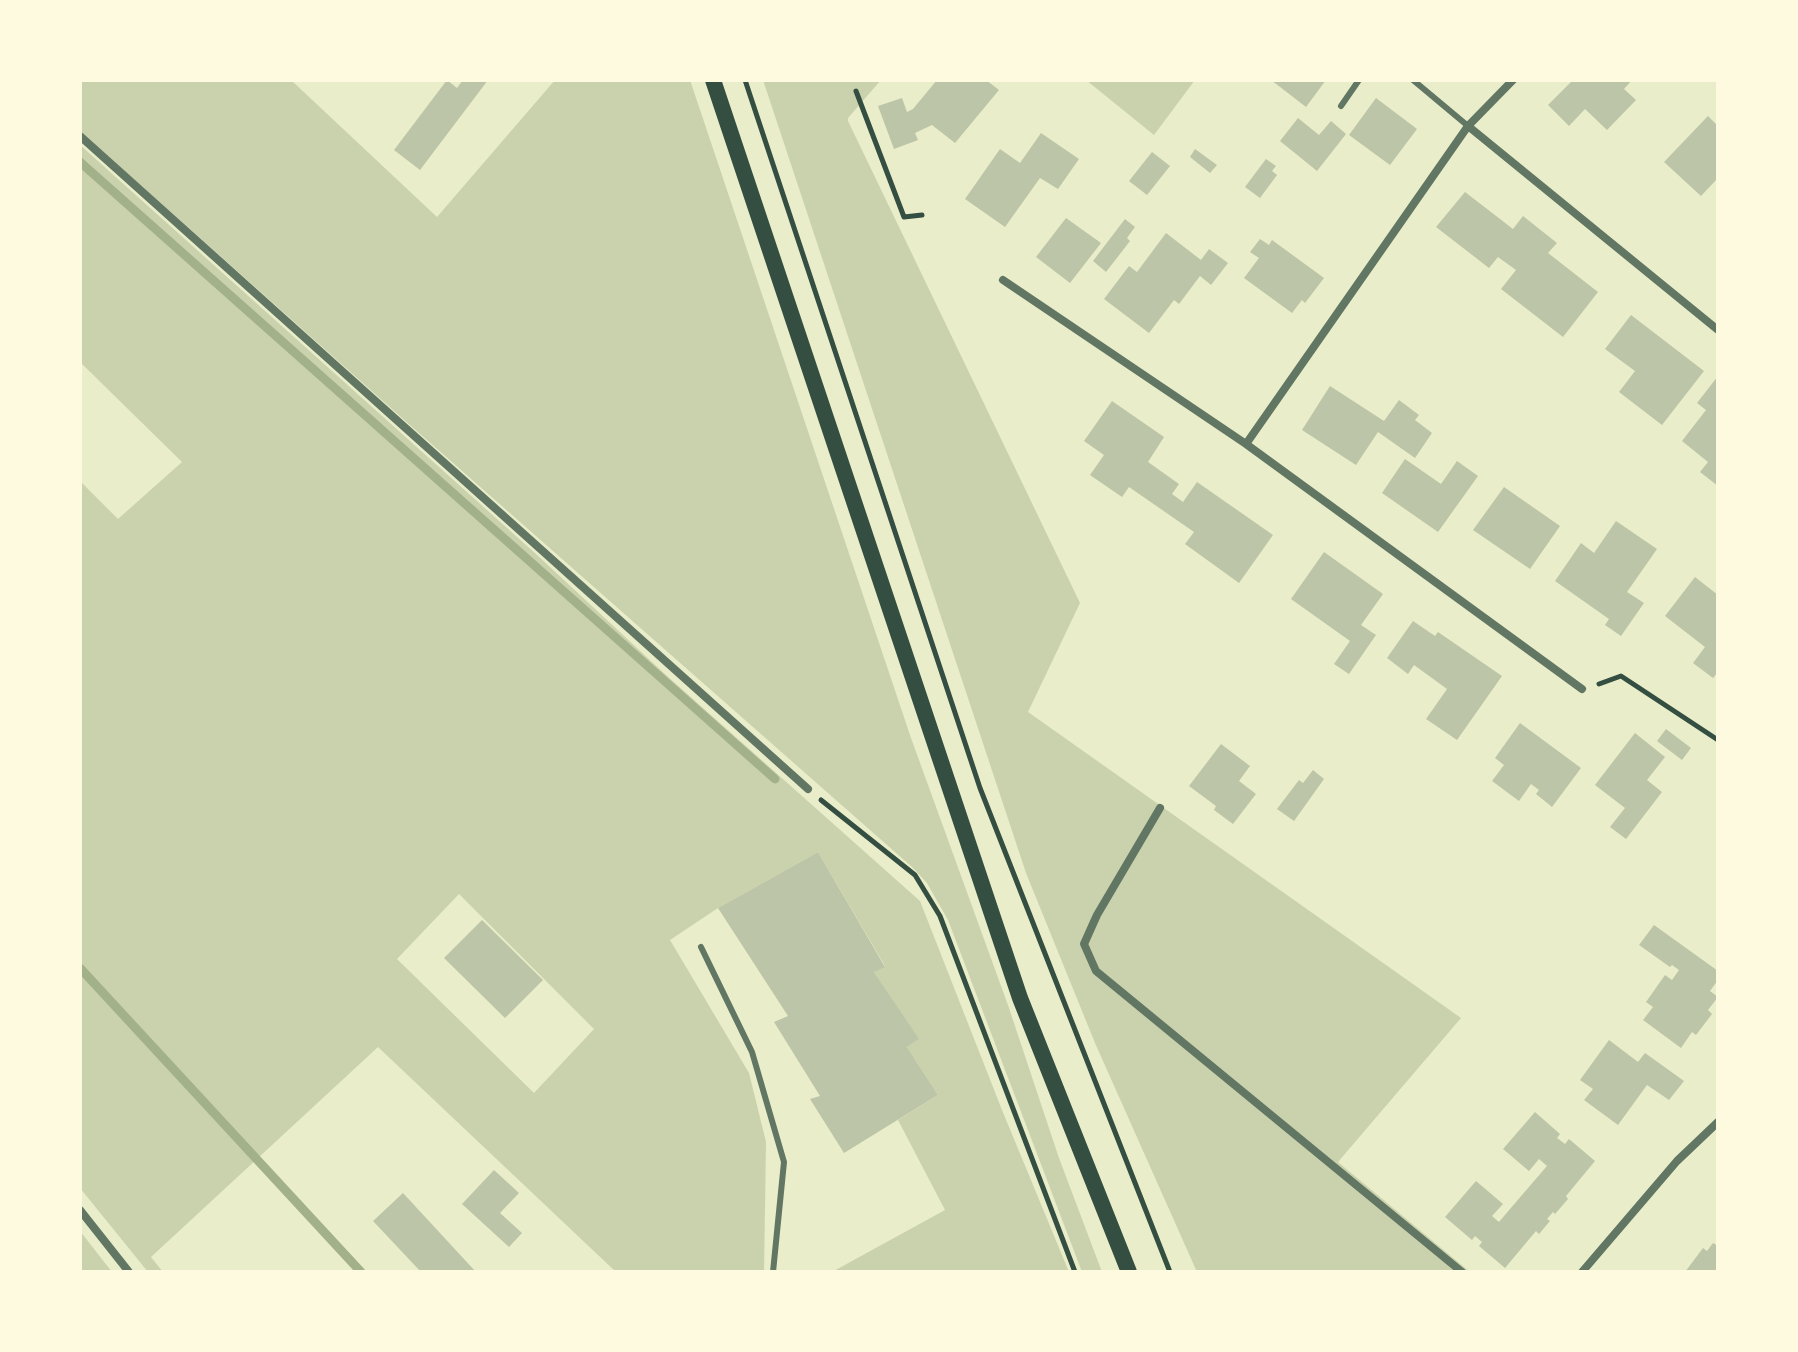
<!DOCTYPE html>
<style>
body{margin:0}
#map{position:relative;width:1798px;height:1352px;overflow:hidden;background:#e9edc9;font-family:Ubuntu,sans-serif}
canvas{display:block}
.frame{position:absolute;inset:0;border:82px solid #fefae0;pointer-events:none}
</style>
<div id="map">
<canvas width="1798" height="1352"></canvas>
<div class="frame"></div>
</div>
<script>
const g = document.querySelector('canvas').getContext('2d');
g.lineJoin = 'round';
function fillPath(path, color) { g.fillStyle = color; g.fill(path, 'evenodd'); }
function strokePath(path, color, width, dash) { g.strokeStyle = color; g.lineWidth = width; g.lineCap = dash ? 'butt' : 'round'; g.setLineDash(dash || []); g.stroke(path); }
const green = new Path2D(`
 M 80,80 L 291,80 L 437,217 L 555,80 L 690,80 L 911,738 L 1009,1008 L 1059,1158 L 1102,1272 L 1082,1272 L 948,920 L 927,883 L 912,867 L 411,426 L 80,131 Z
 M 763,80 L 881,80 L 848,118 L 848,121 L 1080,603 L 1028,712 L 1461,1018 L 1338,1162 L 1470,1272 L 1197,1272 L 1095,1043 L 1026,873 Z
 M 1086,80 L 1195,80 L 1154,135 Z
 M 80,145 L 536,554 L 666,675 L 920,901 L 1002,1110 L 1069,1272 L 832,1272 L 945,1210 L 898,1120 L 938,1095 L 907,1047 L 918,1039 L 874,972 L 885,966 L 818,852 L 718,908 L 670,940 L 749,1073 L 766,1142 L 764,1272 L 616,1272 L 378,1047 L 151,1257 L 163,1272 L 148,1272 L 80,1188 L 80,481 L 118,519 L 182,462 L 80,362 ZM 459,894 L 594,1029 L 534,1093 L 397,959 Z
 M 80,1231 L 112,1272 L 80,1272 Z`);
const stream = new Path2D(`
 M 80,162 L 775,779
 M 80,968 L 361,1272`);
const building = new Path2D(`
 M 447,80 L 457,88 L 463,80 L 488,80 L 420,170 L 394,150 Z
 M 937,80 L 986,80 L 999,90 L 955,143 L 932,125 L 915,133 L 918,140 L 894,149 L 878,106 L 902,98 L 907,112 L 913,109 Z
 M 1271,80 L 1326,80 L 1306,107 Z
 M 1573,80 L 1632,80 L 1624,89 L 1636,100 L 1607,130 L 1585,109 L 1569,126 L 1548,105 Z
 M 1376,98 L 1417,129 L 1390,165 L 1349,135 Z
 M 1708,116 L 1718,126 L 1718,178 L 1701,196 L 1664,162 Z
 M 1298,118 L 1319,135 L 1331,121 L 1346,134 L 1317,171 L 1280,141 Z
 M 1041,133 L 1079,159 L 1058,189 L 1040,178 L 1005,227 L 965,199 L 1000,149 L 1020,163 Z
 M 1195,149 L 1217,165 L 1210,173 L 1190,157 Z
 M 1152,152 L 1170,166 L 1147,195 L 1129,181 Z
 M 1266,159 L 1276,166 L 1272,171 L 1277,175 L 1260,198 L 1245,187 Z
 M 1465,192 L 1513,229 L 1523,216 L 1557,243 L 1548,253 L 1598,292 L 1563,337 L 1501,289 L 1516,270 L 1498,257 L 1489,268 L 1436,227 Z
 M 1066,218 L 1101,243 L 1070,283 L 1036,257 Z
 M 1125,219 L 1135,227 L 1127,238 L 1130,241 L 1106,272 L 1093,261 Z
 M 1166,233 L 1201,260 L 1209,249 L 1228,263 L 1211,285 L 1200,276 L 1179,304 L 1174,300 L 1149,333 L 1104,299 L 1129,266 L 1137,272 Z
 M 1260,239 L 1269,245 L 1272,240 L 1324,278 L 1305,303 L 1302,300 L 1292,313 L 1244,278 L 1259,258 L 1250,252 Z
 M 1631,315 L 1704,371 L 1662,425 L 1619,392 L 1635,371 L 1605,349 Z
 M 1718,376 L 1718,486 L 1700,472 L 1708,462 L 1682,441 L 1706,410 L 1697,403 Z
 M 1330,386 L 1384,421 L 1399,400 L 1419,415 L 1415,420 L 1432,433 L 1415,458 L 1378,432 L 1356,465 L 1302,430 Z
 M 1112,401 L 1164,437 L 1148,462 L 1179,484 L 1172,494 L 1183,502 L 1197,482 L 1273,535 L 1239,583 L 1185,544 L 1194,532 L 1129,487 L 1122,497 L 1090,475 L 1104,455 L 1084,441 Z
 M 1405,459 L 1441,484 L 1457,461 L 1478,476 L 1438,532 L 1382,493 Z
 M 1504,487 L 1560,526 L 1530,569 L 1473,530 Z
 M 1616,521 L 1657,549 L 1627,592 L 1644,603 L 1621,636 L 1605,625 L 1609,619 L 1555,581 L 1581,543 L 1594,553 Z
 M 1324,552 L 1383,594 L 1361,625 L 1376,635 L 1349,674 L 1334,664 L 1350,641 L 1291,599 Z
 M 1695,577 L 1718,595 L 1718,672 L 1713,678 L 1693,663 L 1705,647 L 1665,616 Z
 M 1413,621 L 1435,636 L 1438,632 L 1502,676 L 1457,740 L 1426,719 L 1447,689 L 1414,665 L 1408,674 L 1387,658 Z
 M 1520,723 L 1581,768 L 1552,807 L 1536,794 L 1539,790 L 1531,784 L 1519,801 L 1492,781 L 1504,765 L 1495,758 Z
 M 1666,729 L 1691,748 L 1682,760 L 1657,741 Z
 M 1635,733 L 1665,757 L 1647,780 L 1662,792 L 1626,839 L 1610,827 L 1625,808 L 1595,785 Z
 M 1221,744 L 1250,766 L 1239,781 L 1256,794 L 1233,824 L 1214,810 L 1216,806 L 1189,786 Z
 M 1313,770 L 1324,779 L 1294,821 L 1277,809 L 1299,780 L 1303,783 Z
 M 818,852 L 885,967 L 874,972 L 919,1039 L 907,1047 L 938,1095 L 844,1153 L 810,1099 L 820,1096 L 774,1022 L 788,1016 L 718,908 Z
 M 482,920 L 543,980 L 505,1018 L 444,958 Z
 M 1654,925 L 1718,971 L 1718,980 L 1710,991 L 1718,997 L 1708,1010 L 1712,1014 L 1696,1035 L 1692,1032 L 1681,1048 L 1643,1020 L 1653,1007 L 1646,1002 L 1665,975 L 1672,980 L 1679,970 L 1672,965 L 1670,967 L 1639,945 Z
 M 1609,1040 L 1638,1062 L 1645,1053 L 1684,1081 L 1669,1100 L 1647,1085 L 1618,1125 L 1584,1100 L 1593,1089 L 1580,1080 Z
 M 1535,1112 L 1560,1134 L 1557,1138 L 1565,1144 L 1569,1139 L 1595,1161 L 1566,1196 L 1568,1199 L 1555,1214 L 1553,1212 L 1547,1219 L 1550,1221 L 1539,1234 L 1536,1231 L 1505,1268 L 1479,1246 L 1482,1242 L 1475,1236 L 1472,1240 L 1445,1217 L 1476,1181 L 1503,1204 L 1492,1216 L 1499,1222 L 1510,1209 L 1547,1166 L 1539,1159 L 1529,1171 L 1503,1149 Z
 M 494,1170 L 519,1193 L 500,1213 L 522,1233 L 509,1247 L 462,1204 Z
 M 403,1193 L 476,1272 L 421,1272 L 373,1221 Z
 M 1713,1243 L 1718,1246 L 1718,1272 L 1685,1272 L 1703,1248 L 1707,1251 Z`);
const path = new Path2D(`
 M 745,80 L 980,788 L 1170,1272
 M 856,91 L 904,217 L 922,215
 M 1599,684 L 1621,676 L 1718,740
 M 821,800 L 915,875 L 940,916 L 1075,1272`);
const service = new Path2D(`
 M 1413,80 L 1468,126
 M 1341,106 L 1359,80
 M 701,947 L 752,1052 L 784,1162 L 773,1272`);
const minor = new Path2D(`
 M 1513,80 L 1468,126 L 1246,444 L 1582,689
 M 1468,126 L 1718,330
 M 80,136 L 808,789
 M 1003,280 L 1246,444
 M 1160,808 L 1097,915 L 1084,944 L 1096,971 L 1462,1272
 M 80,1210 L 129,1272
 M 1582,1272 L 1677,1161 L 1718,1122`);
const secondary = new Path2D(`
 M 713,80 L 1020,998 L 1129,1272`);
fillPath(green, '#cad2ad');
strokePath(stream, '#a3b18a', 9);
fillPath(building, '#bcc5a7');
strokePath(path, '#344e41', 5);
strokePath(service, '#617663', 6);
strokePath(minor, '#617663', 8);
strokePath(secondary, '#344e41', 16);
</script>
